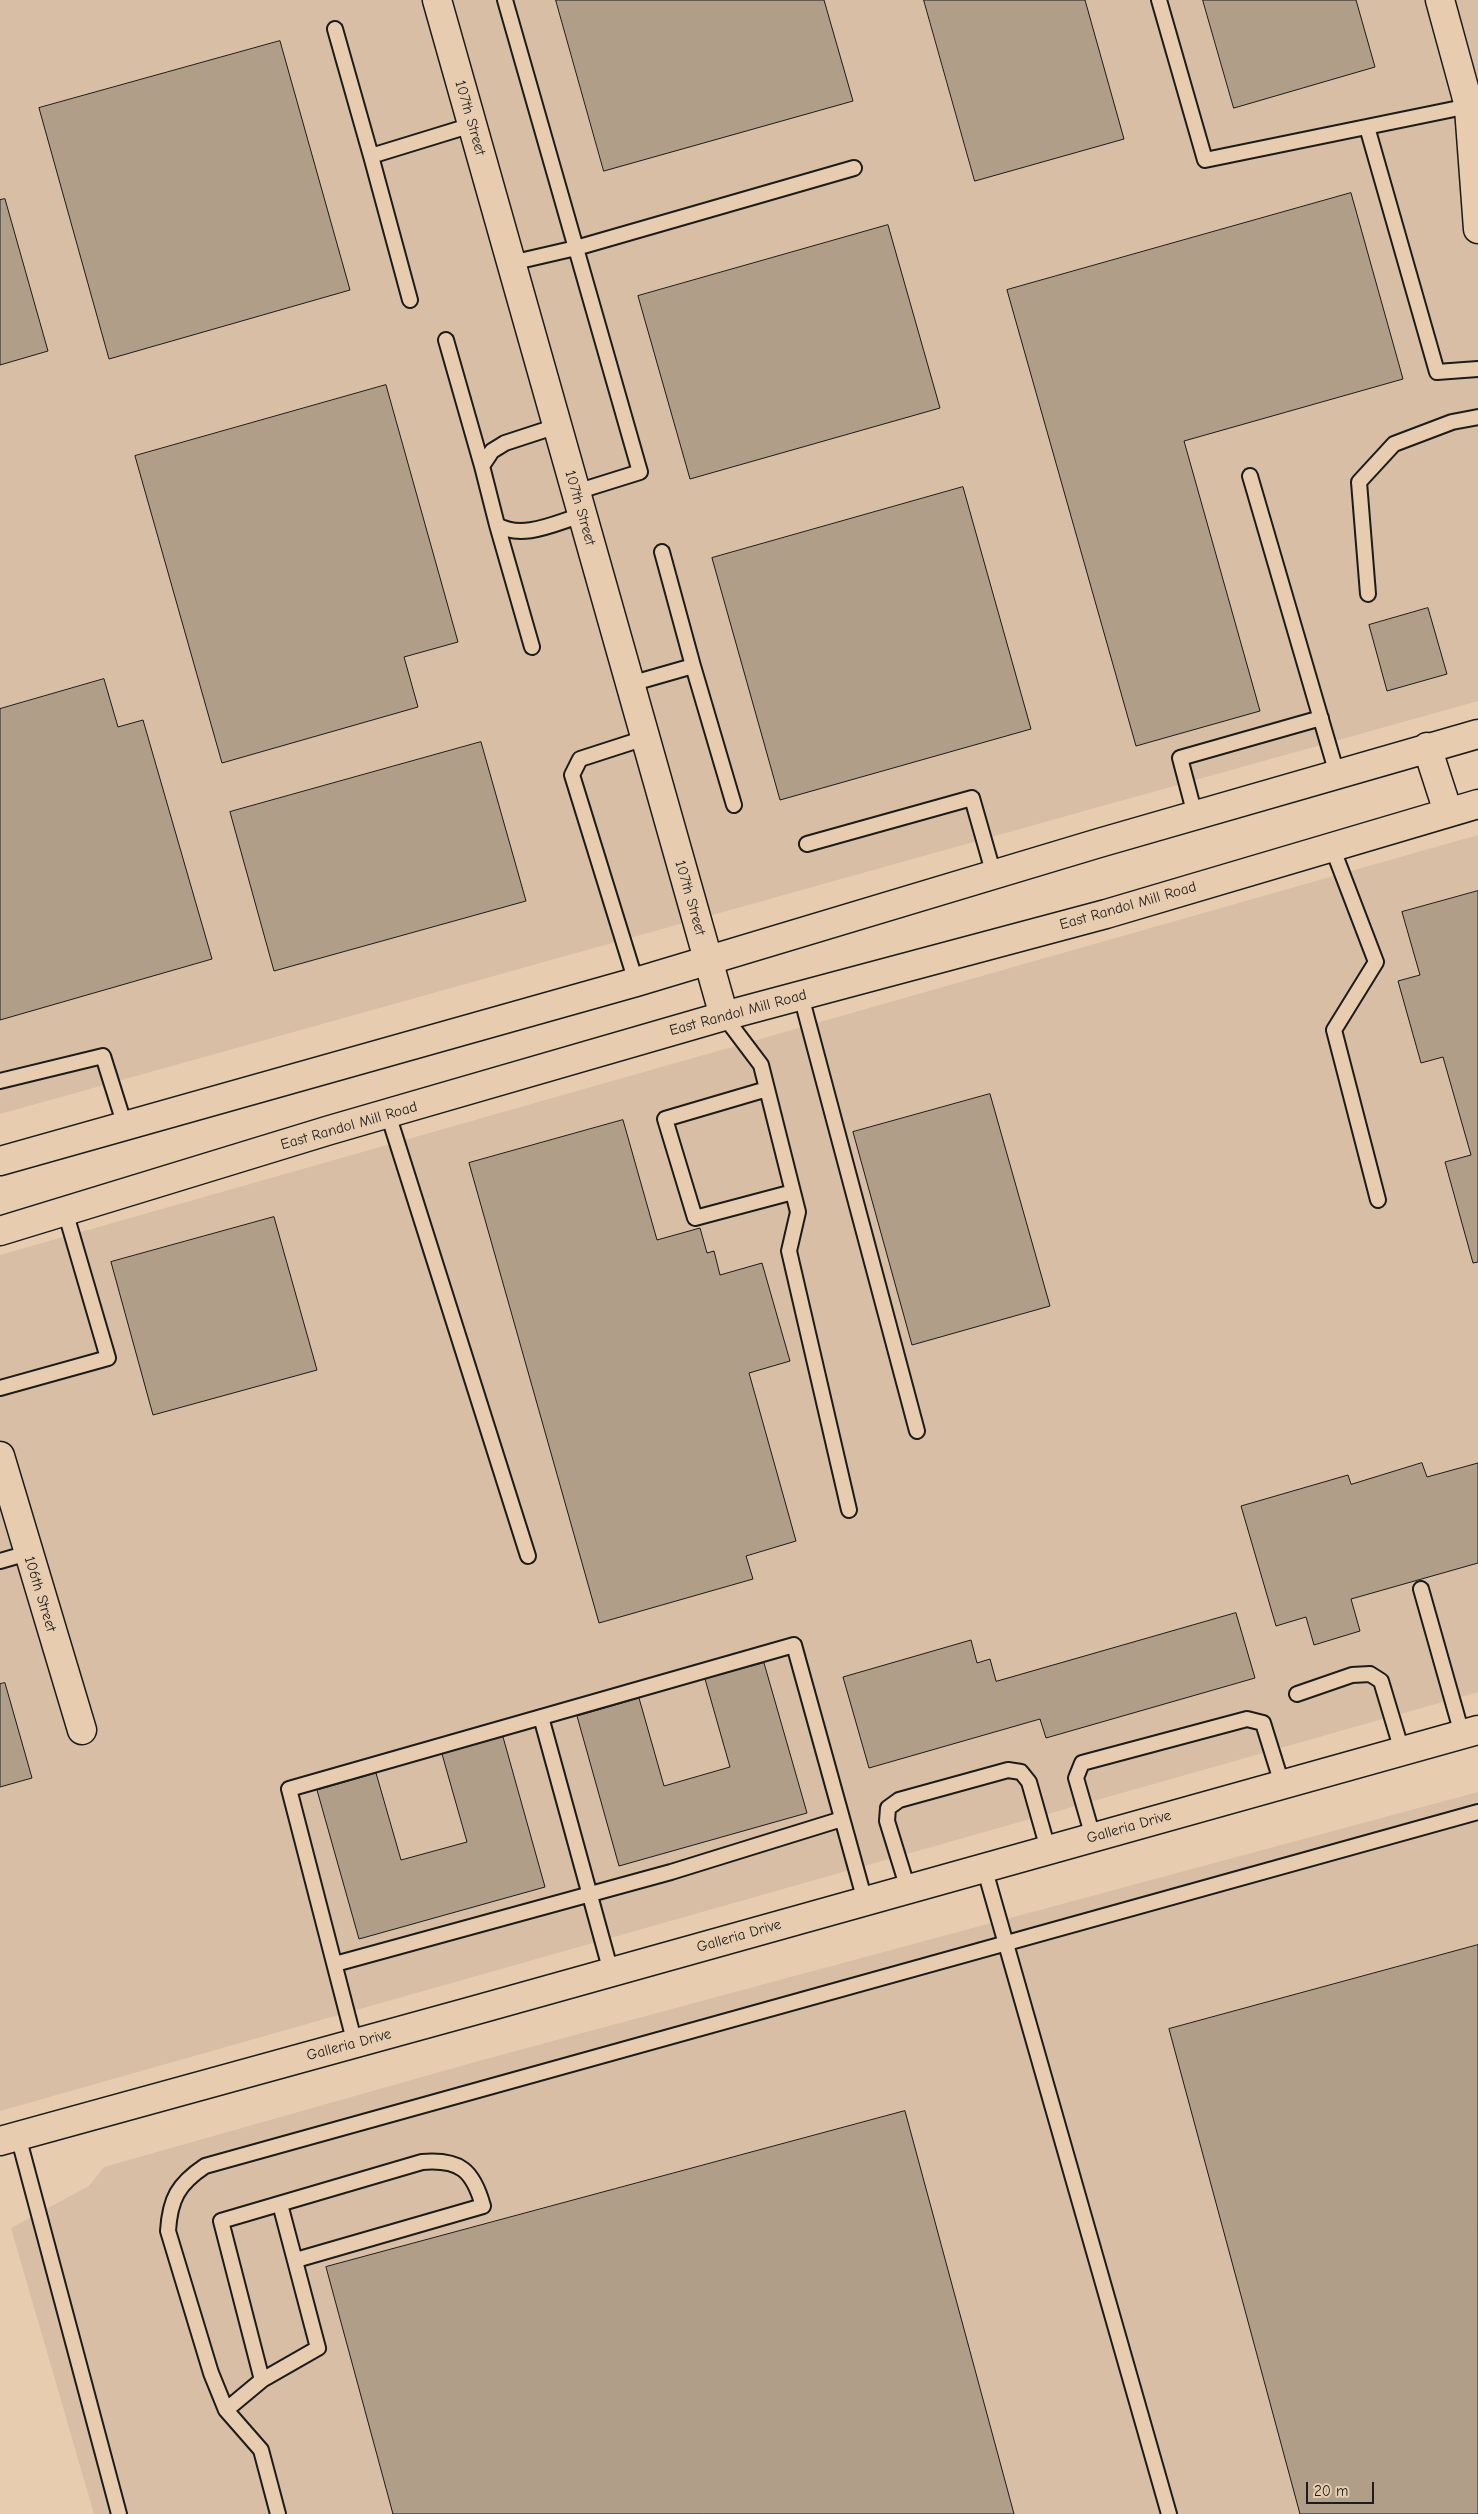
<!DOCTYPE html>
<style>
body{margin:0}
#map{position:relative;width:1478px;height:2514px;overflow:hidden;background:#e7ccaf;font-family:"Comic Neue",sans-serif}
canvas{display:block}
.scale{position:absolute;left:1306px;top:2482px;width:68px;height:22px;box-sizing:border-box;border:2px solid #1c1c1c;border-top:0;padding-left:6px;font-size:15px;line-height:18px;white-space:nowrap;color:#1c1c1c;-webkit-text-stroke:4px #e7ccaf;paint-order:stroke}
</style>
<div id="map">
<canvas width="1478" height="2514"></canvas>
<div class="scale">20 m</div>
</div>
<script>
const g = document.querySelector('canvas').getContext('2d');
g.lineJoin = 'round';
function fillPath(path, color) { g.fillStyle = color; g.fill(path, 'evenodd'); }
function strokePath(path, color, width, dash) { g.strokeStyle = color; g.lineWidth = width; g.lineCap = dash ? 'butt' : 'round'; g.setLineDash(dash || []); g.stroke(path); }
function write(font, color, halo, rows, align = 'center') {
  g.font = font + ' "Comic Neue",sans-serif'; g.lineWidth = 4; g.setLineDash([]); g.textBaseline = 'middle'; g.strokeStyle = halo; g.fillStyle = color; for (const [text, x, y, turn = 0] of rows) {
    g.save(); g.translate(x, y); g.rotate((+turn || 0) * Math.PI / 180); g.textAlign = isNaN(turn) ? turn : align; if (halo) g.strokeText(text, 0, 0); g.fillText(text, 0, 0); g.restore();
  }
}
const built = new Path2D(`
 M 0,0 L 1478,0 L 1478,701 L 0,1114 Z
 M 1478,835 L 1478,1692 L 0,2111 L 0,1255 Z
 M 1478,1792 L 1478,2514 L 94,2514 L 11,2228 L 89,2186 L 104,2167 L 475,2062 Z`);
const building = new Path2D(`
 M 556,0 L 824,0 L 853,101 L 604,171 Z
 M 924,0 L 1085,0 L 1124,139 L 975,181 Z
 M 1203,0 L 1356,0 L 1375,67 L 1234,108 Z
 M 280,41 L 350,290 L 109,359 L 39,108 Z
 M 1351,193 L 1403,379 L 1184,441 L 1260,711 L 1136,746 L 1007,290 Z
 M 5,199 L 48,351 L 0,365 L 0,200 Z
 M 888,225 L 940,408 L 690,479 L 638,296 Z
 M 386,385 L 458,642 L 404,657 L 418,707 L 222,763 L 135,456 Z
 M 963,487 L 1031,729 L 780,800 L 712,558 Z
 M 1428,608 L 1447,674 L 1387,691 L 1369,625 Z
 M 104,679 L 118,727 L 143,720 L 212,959 L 0,1020 L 0,709 Z
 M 481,742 L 526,901 L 274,971 L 230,812 Z
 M 1478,891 L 1478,1262 L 1473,1263 L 1445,1162 L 1471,1155 L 1443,1057 L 1421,1063 L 1398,981 L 1420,975 L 1402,912 Z
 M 990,1094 L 1050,1306 L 912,1345 L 853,1132 Z
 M 623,1120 L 657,1240 L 700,1228 L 707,1253 L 714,1251 L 720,1275 L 762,1263 L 790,1361 L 749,1373 L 796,1541 L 746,1556 L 753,1579 L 599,1623 L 469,1163 Z
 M 274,1217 L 317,1370 L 153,1415 L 111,1262 Z
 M 1422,1463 L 1427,1477 L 1478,1463 L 1478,1563 L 1351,1599 L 1360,1631 L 1314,1645 L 1306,1617 L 1276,1626 L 1241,1506 L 1348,1475 L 1351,1484 Z
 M 1236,1613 L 1255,1678 L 1046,1738 L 1040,1719 L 869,1768 L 843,1677 L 971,1640 L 977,1663 L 990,1659 L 996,1681 Z
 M 764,1663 L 807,1813 L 619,1866 L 577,1716 L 639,1698 L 664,1786 L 730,1767 L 705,1679 Z
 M 5,1683 L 32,1778 L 0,1787 L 0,1684 Z
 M 503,1737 L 545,1887 L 359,1939 L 317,1790 L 376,1773 L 401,1860 L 467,1842 L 442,1754 Z
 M 1478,1945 L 1478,2514 L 1300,2514 L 1169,2029 Z
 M 905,2111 L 1014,2514 L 393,2514 L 326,2267 Z`);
const lane = new Path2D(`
 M 505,0 L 640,472 L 576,492
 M 1159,0 L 1205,160 L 1469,106
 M 335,29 L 371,156
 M 1367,127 L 1437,372 L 1478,369
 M 511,263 L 576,248 L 854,168
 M 410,300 L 371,156 L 472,125
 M 446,340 L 482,466
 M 557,426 L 505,443 L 492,451 L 482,466 L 497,525 C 523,540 555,523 582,515
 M 1250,476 L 1337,774
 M 497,525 L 532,647
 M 1368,594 L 1359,482 L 1394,444 L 1452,422 L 1478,417
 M 693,666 L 734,805
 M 630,684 L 693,666 L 662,552
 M 1195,815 L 1180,758 L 1321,718
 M 807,844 L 972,798 L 994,875
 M 1332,847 L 1376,962 L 1334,1030 L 1378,1200
 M 636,982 L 572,775 L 580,759 L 645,738
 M 801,996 L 917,1431
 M 724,1016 L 761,1065 L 798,1212 L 789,1251 L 849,1510
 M 0,1081 L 103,1056 L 125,1126
 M 767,1089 L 665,1119 L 695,1218 L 793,1192
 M 388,1114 L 528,1556
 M 0,1388 L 108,1358 L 65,1211
 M 0,1561 L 28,1553
 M 1421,1589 L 1462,1734
 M 1297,1694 L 1352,1675 L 1370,1674 L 1381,1681 L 1402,1751
 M 541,1717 L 611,1972
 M 1093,1837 L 1076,1778 L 1082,1763 L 1247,1719 L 1263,1723 L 1282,1784
 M 984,1867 L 1169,2514
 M 908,1889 L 887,1821 L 888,1808 L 899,1800 L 1008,1770 L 1021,1772 L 1029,1782 L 1048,1849
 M 335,1964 L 671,1872 L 842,1819
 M 355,2044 L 289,1789 L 794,1645 L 865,1901
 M 18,2136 L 119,2514
 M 262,2380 L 221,2221 L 422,2162 C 460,2159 473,2170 483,2206 L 296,2260
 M 226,2410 L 262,2380 L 318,2348 L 280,2204
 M 278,2514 L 261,2450 L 226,2410 L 211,2373 L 168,2231 C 170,2199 178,2184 205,2166 L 1478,1812`);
const street = new Path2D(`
 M 437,0 L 724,1016
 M 0,1456 L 82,1730`);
const secondary = new Path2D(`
 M 1440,0 L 1469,106 L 1478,126
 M 1469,108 L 1478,229
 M 1427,747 L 1448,812
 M 0,1161 L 636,982 L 1099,843 L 1478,734
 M 0,1231 L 330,1130 L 724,1016 L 1106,914 L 1478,804
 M 0,2141 C 158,2096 317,2054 476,2010 C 810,1917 1144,1823 1478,1730`);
const streetNames = [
 ["107th Street",470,118,74],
 ["107th Street",580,508,74],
 ["107th Street",690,898,74],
 ["East Randol Mill Road",1128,906,-16],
 ["East Randol Mill Road",738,1013,-15],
 ["East Randol Mill Road",349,1126,-16],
 ["106th Street",40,1594,73],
 ["Galleria Drive",1129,1827,-16],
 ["Galleria Drive",739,1936,-16],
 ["Galleria Drive",349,2045,-15]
];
fillPath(built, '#d7bea4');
fillPath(building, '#b19e89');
strokePath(building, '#1c1c1c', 1);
strokePath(lane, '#1c1c1c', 18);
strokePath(street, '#1c1c1c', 31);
strokePath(secondary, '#1c1c1c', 31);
strokePath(lane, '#e7ccaf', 14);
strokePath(street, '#e7ccaf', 28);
strokePath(secondary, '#e7ccaf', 28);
write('15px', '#1c1c1c', '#e7ccaf', streetNames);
</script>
